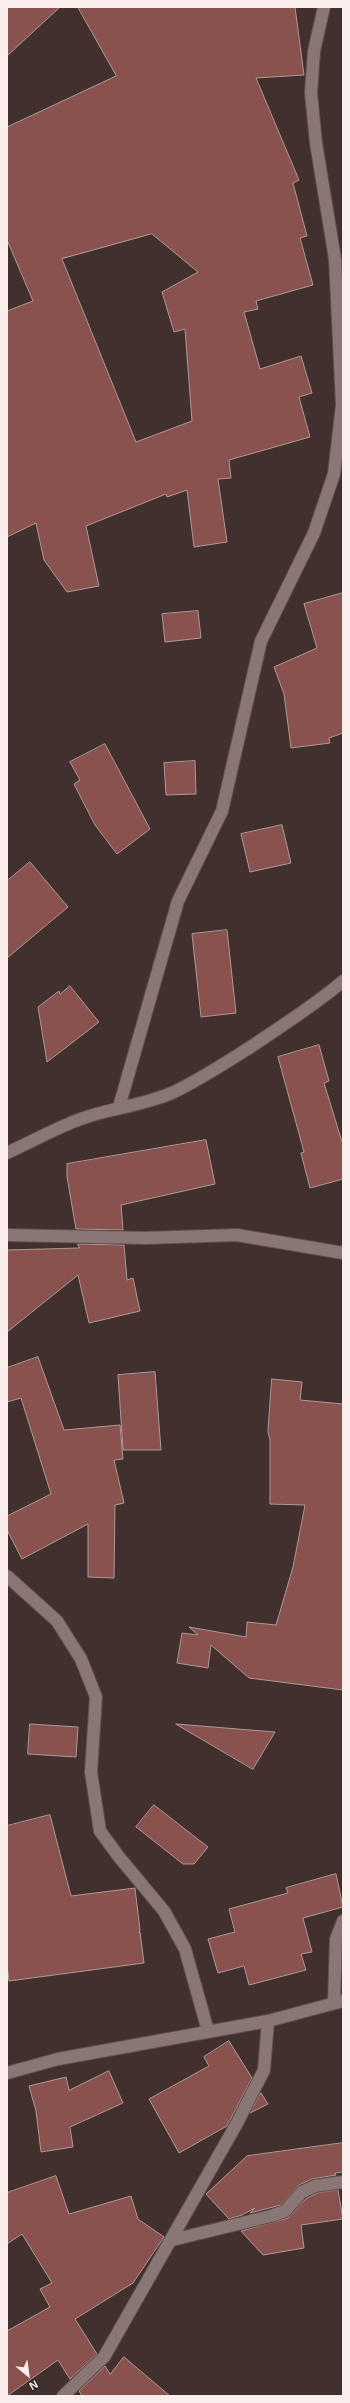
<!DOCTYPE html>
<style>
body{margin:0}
#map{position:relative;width:350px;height:2403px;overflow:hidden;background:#41302e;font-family:Helvetica,sans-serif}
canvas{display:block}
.frame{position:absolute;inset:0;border:8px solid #faeeed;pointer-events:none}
.north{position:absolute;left:8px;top:2355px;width:40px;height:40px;-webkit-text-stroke:3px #362624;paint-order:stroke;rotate:151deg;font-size:11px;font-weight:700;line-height:16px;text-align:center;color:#faeeed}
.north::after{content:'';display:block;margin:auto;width:14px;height:18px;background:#faeeed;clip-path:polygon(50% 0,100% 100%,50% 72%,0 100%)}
</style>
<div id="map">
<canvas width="350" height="2403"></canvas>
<div class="frame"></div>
<div class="north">N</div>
</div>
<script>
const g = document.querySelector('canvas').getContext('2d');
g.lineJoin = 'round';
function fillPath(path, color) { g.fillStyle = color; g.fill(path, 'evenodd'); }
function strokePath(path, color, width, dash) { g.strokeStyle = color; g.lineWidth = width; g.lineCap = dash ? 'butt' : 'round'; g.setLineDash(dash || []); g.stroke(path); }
const building = new Path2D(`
 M 7,7 L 60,7 L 7,56 Z
 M 78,7 L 295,7 L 304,75 L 256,78 L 299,180 L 293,183 L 307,236 L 300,238 L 313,285 L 256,301 L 258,309 L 244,312 L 260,369 L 301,356 L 312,393 L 299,397 L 310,437 L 229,460 L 231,478 L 218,479 L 227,542 L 194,547 L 187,490 L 167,497 L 166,494 L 86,526 L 99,586 L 67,592 L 44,560 L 36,523 L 7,537 L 7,311 L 33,301 L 7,240 L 7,127 L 116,76 ZM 152,234 L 198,272 L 162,292 L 174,332 L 185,329 L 192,421 L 136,442 L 62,259 Z
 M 343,593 L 343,733 L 329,738 L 330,743 L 291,748 L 284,694 L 274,667 L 317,648 L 304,604 Z
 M 198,611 L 201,638 L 165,642 L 162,614 Z
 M 105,744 L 150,829 L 117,854 L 95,825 L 74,784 L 80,780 L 70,762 Z
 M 195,761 L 196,794 L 166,795 L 164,763 Z
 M 282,825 L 291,863 L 250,872 L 241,834 Z
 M 30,862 L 68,907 L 7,958 L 7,881 Z
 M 227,930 L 236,1013 L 201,1017 L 192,934 Z
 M 70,986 L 99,1022 L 47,1062 L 38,1007 L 59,991 L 60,994 Z
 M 319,1045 L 329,1081 L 324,1083 L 343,1145 L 343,1179 L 310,1188 L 301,1153 L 304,1152 L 278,1057 Z
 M 206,1140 L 215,1184 L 121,1205 L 123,1230 L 76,1229 L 67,1177 L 67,1164 Z
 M 78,1244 L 124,1245 L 127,1280 L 133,1278 L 140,1311 L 89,1323 L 78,1275 L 7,1332 L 7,1250 L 79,1248 Z
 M 38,1357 L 64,1430 L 120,1425 L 123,1459 L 114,1460 L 124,1503 L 115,1505 L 114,1578 L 88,1577 L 88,1524 L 22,1559 L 7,1530 L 7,1516 L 51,1494 L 21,1398 L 7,1402 L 7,1368 Z
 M 155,1372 L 161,1450 L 123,1450 L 118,1375 Z
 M 272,1379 L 302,1382 L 300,1400 L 343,1404 L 343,1690 L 249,1678 L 211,1645 L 208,1668 L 177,1663 L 182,1633 L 198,1635 L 189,1627 L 246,1637 L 247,1622 L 276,1625 L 293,1567 L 305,1505 L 270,1504 L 270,1440 L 268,1432 Z
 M 30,1724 L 78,1727 L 76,1757 L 28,1754 Z
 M 176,1724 L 275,1732 L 253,1769 Z
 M 154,1805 L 208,1847 L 194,1864 L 183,1864 L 136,1827 Z
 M 50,1815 L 71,1896 L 135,1888 L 140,1930 L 139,1933 L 140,1932 L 144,1963 L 9,1981 L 7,1964 L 7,1826 Z
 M 336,1874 L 343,1907 L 303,1918 L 312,1952 L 301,1954 L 306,1970 L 249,1985 L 244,1966 L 218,1973 L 208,1939 L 235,1932 L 229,1909 L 288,1893 L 286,1888 Z
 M 229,2041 L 252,2078 L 227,2126 L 179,2153 L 149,2099 L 209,2066 L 204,2057 Z
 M 109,2071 L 123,2103 L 70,2127 L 73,2147 L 41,2152 L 36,2111 L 29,2086 L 66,2077 L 69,2090 Z
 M 261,2093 L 268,2104 L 250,2113 Z
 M 343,2143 L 343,2172 L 335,2173 L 336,2175 L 312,2179 L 299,2185 L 281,2205 L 250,2213 L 255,2208 L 242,2215 L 229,2219 L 206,2194 L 247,2156 Z
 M 56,2176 L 69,2214 L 131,2196 L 138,2219 L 164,2237 L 133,2283 L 75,2319 L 97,2354 L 70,2379 L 58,2360 L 7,2396 L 7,2331 L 50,2307 L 40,2289 L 52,2283 L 22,2234 L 7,2244 L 7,2193 Z
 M 338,2190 L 343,2219 L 301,2225 L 304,2248 L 263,2255 L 241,2231 L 288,2218 L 307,2198 L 317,2193 Z
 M 124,2357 L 170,2396 L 82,2396 L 79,2391 L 105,2366 L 110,2374 Z`);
const minor = new Path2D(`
 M 119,1107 L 178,901 L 222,811 L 261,641 L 314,533 L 334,474 L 342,405 L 335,259 L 316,143 L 311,93 L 314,51 L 324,7
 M 7,1153 C 31,1142 54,1129 78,1120 C 109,1108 143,1106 174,1092 C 201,1079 227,1062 252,1046 C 283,1025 315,1005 343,981
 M 7,1235 L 145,1238 L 237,1235 L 343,1253
 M 7,1576 L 57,1621 L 81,1659 L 96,1697 L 91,1772 L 100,1831 L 119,1857 L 164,1911 L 185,1949 L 208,2031
 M 334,2003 L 336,1939 L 343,1921
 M 7,2073 L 58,2059 L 268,2021 L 343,2001
 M 172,2240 L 271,2216 L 285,2211 L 302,2192 L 315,2186 L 343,2182
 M 63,2396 L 104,2357 L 236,2125 L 264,2070 L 268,2021`);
fillPath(building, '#8a524e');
strokePath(building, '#ae9997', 1);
strokePath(minor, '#5e504e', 14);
strokePath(minor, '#8a7674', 12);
</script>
